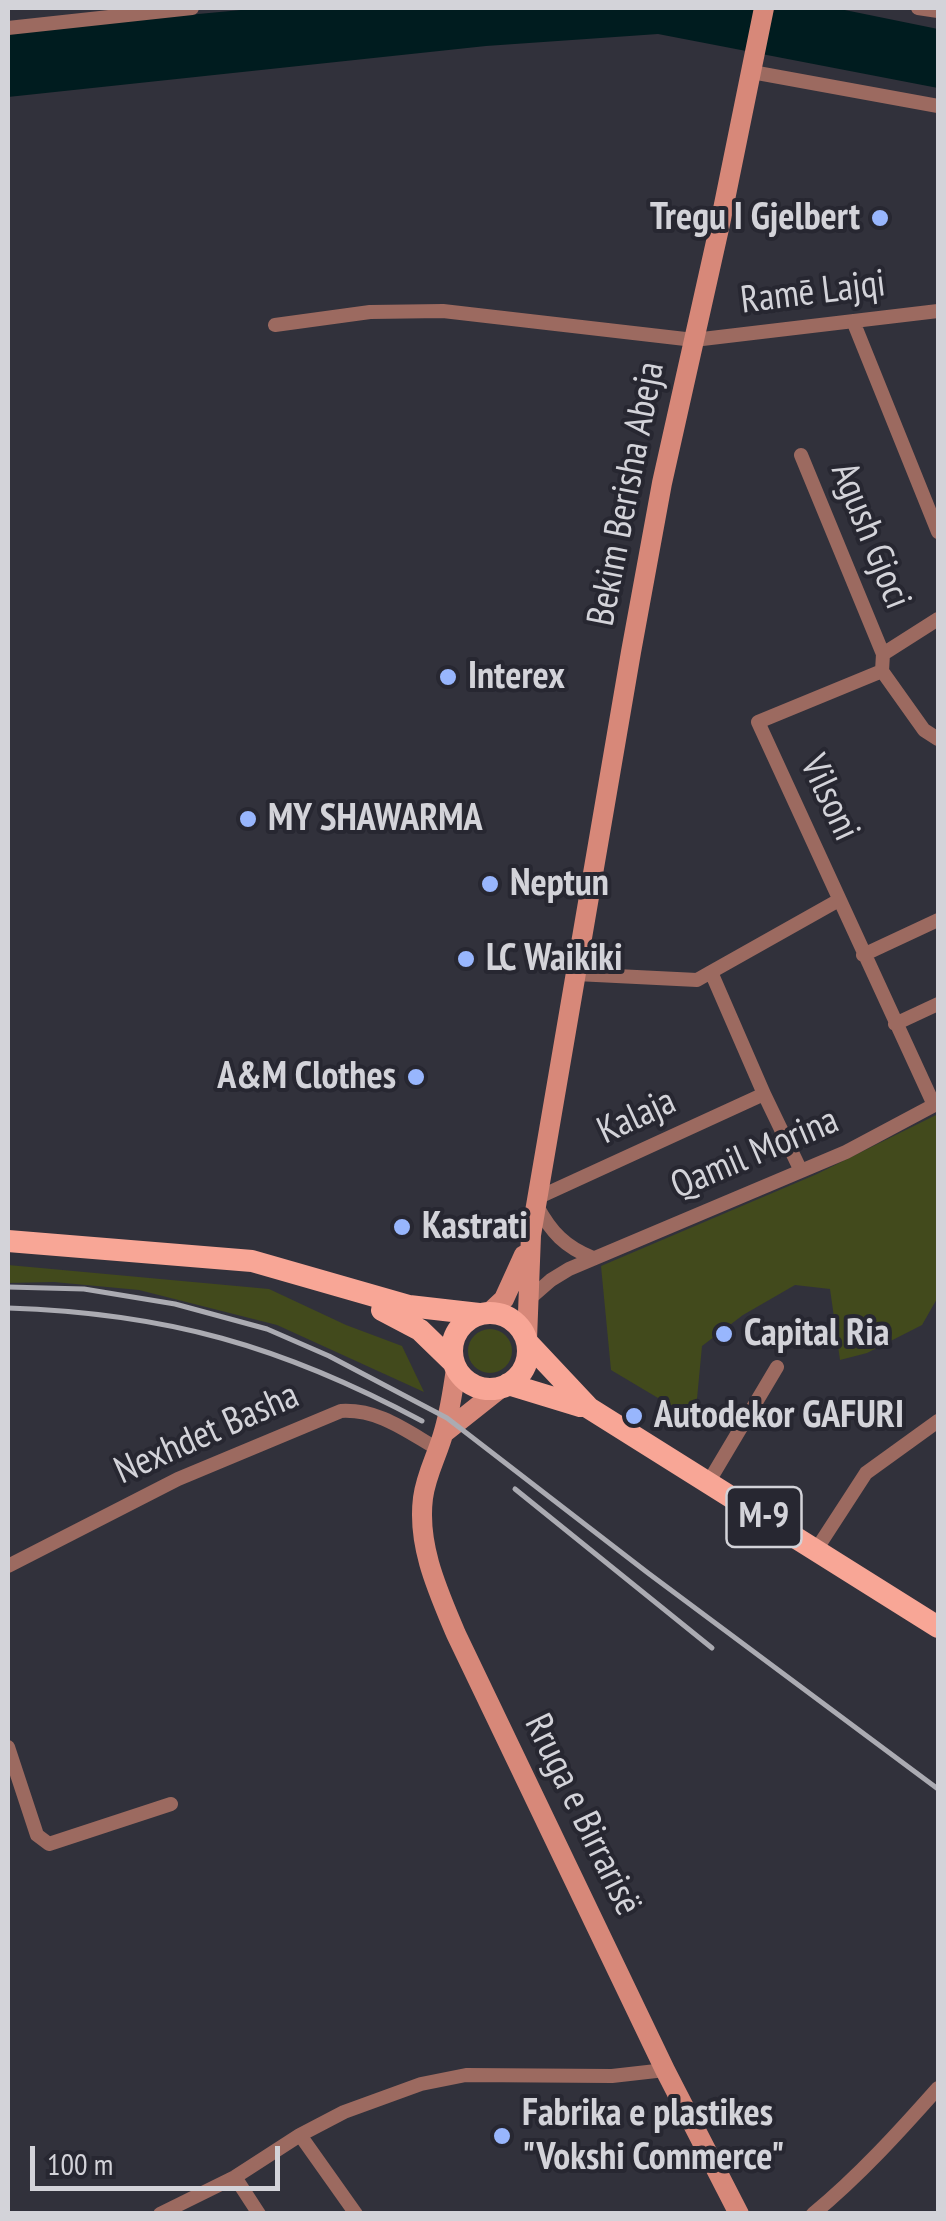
<!DOCTYPE html>
<meta charset="utf-8">
<style>
body{margin:0}
#map{position:relative;width:946px;height:2221px;overflow:hidden;background:#31313b;font-family:"PT Sans Narrow",sans-serif}
canvas{display:block}
.frame{position:absolute;inset:0;border:10px solid #d3d3d9;pointer-events:none}
.scale{position:absolute;left:30px;top:2146px;width:250px;height:45px;box-sizing:border-box;border:5px solid #d3d3d9;border-top:0;padding-left:12px;font-size:30px;line-height:35px;white-space:nowrap;color:#d3d3d9;-webkit-text-stroke:8px #272731;paint-order:stroke}
</style>
<div id="map">
<canvas width="946" height="2221"></canvas>
<div class="frame"></div>
<div class="scale">100 m</div>
</div>
<script>
const g = document.querySelector('canvas').getContext('2d');
g.lineJoin = 'round';
function fillPath(path, color) { g.fillStyle = color; g.fill(path, 'evenodd'); }
function strokePath(path, color, width, dash) { g.strokeStyle = color; g.lineWidth = width; g.lineCap = dash ? 'butt' : 'round'; g.setLineDash(dash || []); g.stroke(path); }
function write(font, color, halo, rows, align = 'center') {
  g.font = font + ' "PT Sans Narrow",sans-serif'; g.lineWidth = 8; g.setLineDash([]); g.textBaseline = 'middle'; g.strokeStyle = halo; g.fillStyle = color; for (const [text, x, y, turn = 0] of rows) {
    g.save(); g.translate(x, y); g.rotate((+turn || 0) * Math.PI / 180); g.textAlign = isNaN(turn) ? turn : align; if (halo) g.strokeText(text, 0, 0); g.fillText(text, 0, 0); g.restore();
  }
}
const green = new Path2D(`
 M 938,1114 L 938,1297 L 922,1325 L 867,1353 L 840,1360 L 830,1289 L 795,1285 L 743,1315 L 702,1346 L 695,1420 L 611,1370 L 601,1266 L 817,1174 Z
 M 8,1265 L 269,1289 L 346,1325 L 402,1346 L 424,1392 L 277,1325 L 139,1290 L 54,1282 L 8,1283 Z
 M468 1351a22 22 0 1 1 44 0a22 22 0 1 1-44 0Z`);
const water = new Path2D(`
 M 262,8 L 835,8 L 938,29 L 938,88 L 658,34 L 486,46 L 8,97 L 8,32 Z`);
const street = new Path2D(`
 M 918,8 L 938,11
 M 8,28 L 192,8
 M 752,72 L 938,106
 M 853,321 L 938,532
 M 275,325 L 370,312 L 443,311 L 694,340 L 938,311
 M 801,455 L 883,654 L 882,671 L 924,730 L 938,739
 M 883,654 L 938,619
 M 882,671 L 758,722 L 934,1105
 M 863,955 L 938,920
 M 576,974 L 697,980 L 711,972
 M 895,1024 L 938,1004
 M 801,1171 L 764,1094 L 711,972 L 839,900
 M 537,1198 L 764,1094
 M 537,1206 C 551,1232 565,1247 593,1258
 M 528,1300 L 551,1280 L 569,1269 L 846,1152 L 938,1103
 M 708,1483 L 777,1367
 M 816,1550 L 866,1473 L 938,1421
 M 8,1566 L 178,1479 L 341,1411 C 378,1409 405,1430 436,1448
 M 8,1747 L 37,1835 L 49,1844 L 171,1804
 M 300,2135 L 356,2214
 M 235,2177 L 259,2214
 M 160,2214 L 235,2177 L 300,2135 L 344,2112 L 421,2084 L 466,2075 L 612,2076 L 665,2070
 M 813,2214 C 859,2176 899,2132 938,2088`);
const secondary = new Path2D(`
 M 489,1313 L 504,1299 L 524,1255
 M 527,1339 L 531,1235 L 631,652 L 662,483 L 720,224 L 764,8
 M 456,1369 C 453,1390 450,1411 444,1431 C 438,1454 426,1474 423,1498 C 417,1546 438,1591 456,1634 L 665,2070 L 739,2214
 M 444,1433 L 502,1387`);
const primary = new Path2D(`
 M 8,1241 L 252,1261 L 409,1306 L 479,1314
 M 382,1310 L 420,1330 L 453,1362
 M452 1351a38 38 0 1 1 76 0a38 38 0 1 1-76 0Z
 M 527,1342 L 589,1408 L 938,1627
 M 508,1384 L 580,1406`);
const rail = new Path2D(`
 M 8,1287 L 84,1289 L 175,1304 L 267,1329 L 329,1356 L 447,1418 L 648,1573 L 938,1789
 M 8,1308 C 166,1313 282,1346 422,1421
 M 515,1489 L 712,1648`);
const markers = [
 [880,218,10,"#98b6fd"],
 [448,677,10,"#98b6fd"],
 [248,819,10,"#98b6fd"],
 [490,884,10,"#98b6fd"],
 [466,959,10,"#98b6fd"],
 [416,1077,10,"#98b6fd"],
 [402,1227,10,"#98b6fd"],
 [724,1334,10,"#98b6fd"],
 [634,1416,10,"#98b6fd"],
 [502,2136,10,"#98b6fd"]
];
const shields = [
 [764,1517,75]
];
const shieldNames = [
 ["M-9",764,1517]
];
const poiNames = [
 ["Tregu I Gjelbert",860,218,"right"],
 ["Interex",468,677],
 ["MY SHAWARMA",268,819],
 ["Neptun",510,884],
 ["LC Waikiki",486,959],
 ["A&M Clothes",396,1077,"right"],
 ["Kastrati",422,1227],
 ["Capital Ria",744,1334],
 ["Autodekor GAFURI",654,1416],
 ["Fabrika e plastikes",522,2114],
 ["\"Vokshi Commerce\"",522,2158]
];
const streetNames = [
 ["Ramē Lajqi",813,293,-7],
 ["Bekim Berisha Abeja",627,494,-79],
 ["Agush Gjoci",870,536,68],
 ["Vilsoni",829,798,65],
 ["Kalaja",637,1117,-25],
 ["Qamil Morina",755,1154,-23],
 ["Nexhdet Basha",207,1434,-24],
 ["Rruga e Birrarisë",582,1815,64]
];
fillPath(green, '#424a1c');
fillPath(water, '#001c1f');
strokePath(street, '#9c6a60', 14);
strokePath(secondary, '#d78879', 20);
strokePath(primary, '#f8a696', 22);
strokePath(rail, '#ababb2', 5);
for (const [x, y, r, color] of markers) { const dot = new Path2D(); dot.arc(x, y, r, 0, 2 * Math.PI); g.fillStyle = color; g.fill(dot); strokePath(dot, '#272731', 4); }
for (const [x, y, w] of shields) { const box = new Path2D(); box.roundRect(x - w / 2, y - 30, w, 60, 8); g.fillStyle = '#272731'; g.fill(box); strokePath(box, '#d3d3d9', 2.5); }
write('bold 35px', '#d3d3d9', null, shieldNames);
write('bold 38px', '#d3d3d9', '#272731', poiNames, 'left');
write('38px', '#d3d3d9', '#272731', streetNames);
</script>
